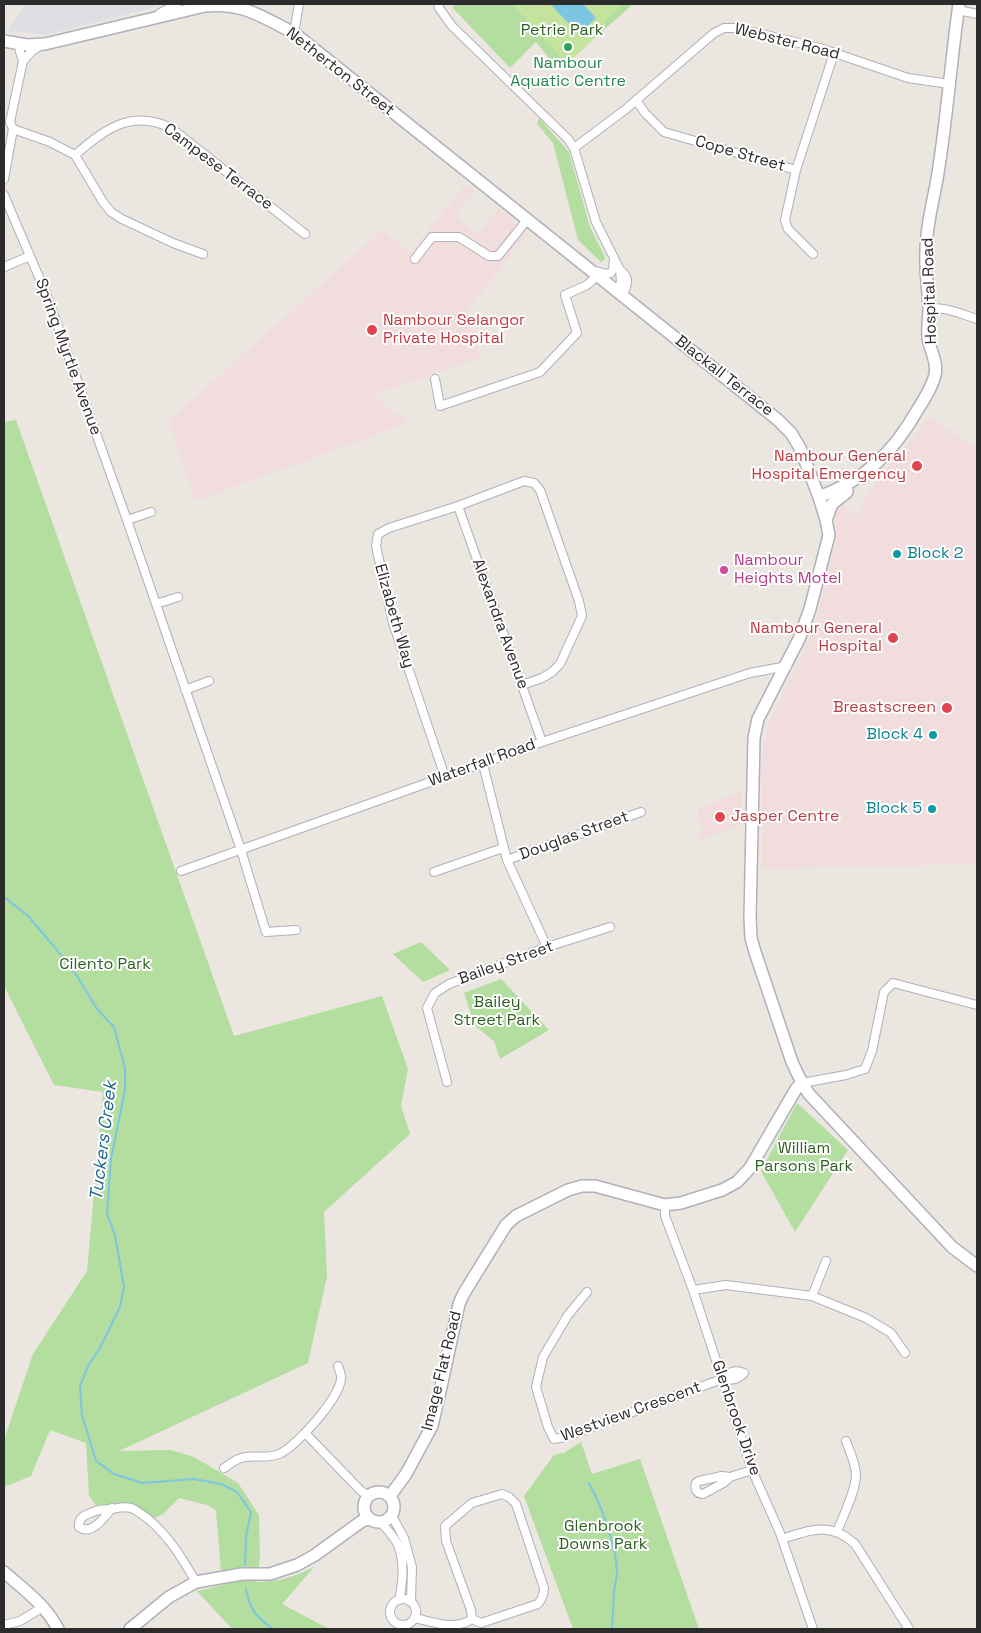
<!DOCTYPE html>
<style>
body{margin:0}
#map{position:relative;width:981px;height:1633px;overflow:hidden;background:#ebe6df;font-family:"Space Grotesk",sans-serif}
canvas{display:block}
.frame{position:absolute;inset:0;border:5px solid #2b2b2b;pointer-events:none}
</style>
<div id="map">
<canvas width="981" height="1633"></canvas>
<div class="frame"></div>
</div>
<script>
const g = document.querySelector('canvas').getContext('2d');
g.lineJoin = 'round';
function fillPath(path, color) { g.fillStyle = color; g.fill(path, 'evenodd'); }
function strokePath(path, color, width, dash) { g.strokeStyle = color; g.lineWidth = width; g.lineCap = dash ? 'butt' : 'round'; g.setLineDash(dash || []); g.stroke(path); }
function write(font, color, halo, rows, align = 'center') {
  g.font = font + ' "Space Grotesk",sans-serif'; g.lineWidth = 4; g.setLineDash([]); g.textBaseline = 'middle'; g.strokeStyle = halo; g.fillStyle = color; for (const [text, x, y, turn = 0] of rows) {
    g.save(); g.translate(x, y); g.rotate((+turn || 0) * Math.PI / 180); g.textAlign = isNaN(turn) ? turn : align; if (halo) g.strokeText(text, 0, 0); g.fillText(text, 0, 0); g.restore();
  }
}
const industrial = new Path2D(`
 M 25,4 L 158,4 L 148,9 L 45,35 L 8,31 Z`);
const medical = new Path2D(`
 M 466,184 L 475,191 L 455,216 L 477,234 L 499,209 L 527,233 L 467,311 L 481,357 L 372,396 L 410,422 L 196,501 L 169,421 L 382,230 L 410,253 Z
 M 928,417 L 977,449 L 977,852 L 975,864 L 762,869 L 762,762 L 764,741 L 770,720 L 800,661 L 818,614 L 836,542 L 836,525 L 833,506 L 840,501 L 857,517 L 865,497 L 889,466 L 918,432 Z
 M 742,791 L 741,824 L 699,841 L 699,832 L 702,832 L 703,829 L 701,826 L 699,827 L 698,809 Z`);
const green = new Path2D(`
 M 456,4 L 633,4 L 559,70 L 536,42 L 510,68 L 452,7 Z
 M 539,118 L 569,152 L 590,227 L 605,257 L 605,259 L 601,262 L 578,240 L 553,143 L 537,124 Z
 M 16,420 L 234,1036 L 382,996 L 408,1069 L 401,1106 L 410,1134 L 324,1212 L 327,1276 L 308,1363 L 119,1451 L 171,1450 L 194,1457 L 238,1483 L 259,1515 L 260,1558 L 256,1582 C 282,1581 291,1578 314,1567 L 282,1604 L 329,1629 L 232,1629 L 197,1591 L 227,1584 L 221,1570 L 216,1510 L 207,1505 L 179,1498 L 163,1514 L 154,1518 L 131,1504 L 96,1506 L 89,1495 L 86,1443 L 50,1430 L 31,1476 L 4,1487 L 4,1440 L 33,1354 L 87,1271 L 103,1092 L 54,1085 L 4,986 L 4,422 Z
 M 421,942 L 450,970 L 423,982 L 393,954 Z
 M 501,979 L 549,1030 L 500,1059 L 494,1041 L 475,1026 L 464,993 Z
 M 797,1103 L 848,1150 L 795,1232 L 761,1171 Z
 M 581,1442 L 592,1474 L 640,1459 L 699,1629 L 573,1629 L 524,1496 L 554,1455 L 564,1453 Z`);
const pitch = new Path2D(`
 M 512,4 L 622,4 L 607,19 L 603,30 L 567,64 Z`);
const water = new Path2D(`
 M 550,4 L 583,4 L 596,18 L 579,34 Z`);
const stream = new Path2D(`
 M 4,897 L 28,916 L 56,949 L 77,976 L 97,1009 L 114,1027 L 125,1068 L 125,1090 L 111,1159 L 107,1214 L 115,1235 L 124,1287 L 120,1307 L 100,1348 L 88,1366 L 80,1386 L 82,1415 L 96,1461 L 114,1474 L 142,1483 L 194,1479 L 221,1484 L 237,1492 L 251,1512 L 246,1537 L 245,1565
 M 589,1483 C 601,1505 616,1545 617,1571 C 617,1579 614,1587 614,1594 C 613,1606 613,1618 612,1629
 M 246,1589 C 250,1610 256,1617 273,1629`);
const street = new Path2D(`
 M 438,4 L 439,8 L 452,26 L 568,139 L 574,148 L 596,222 L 620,270 C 630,277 628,286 622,295
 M 958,10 L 977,14
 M 160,13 L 177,4
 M 294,33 L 299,4
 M 19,44 L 20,52 L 23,61
 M 636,100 L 645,113 L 664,132 L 796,170
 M 13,129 L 50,142 L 75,155 L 103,202 L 111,212 L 122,219 L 173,243 L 203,254
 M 574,148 L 626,109 L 714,33 L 724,28 L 737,28 L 820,48 L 908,78 L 949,84
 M 75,155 C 105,129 131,109 171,128 L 305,234
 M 4,179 L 13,129 L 10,122 L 23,61 L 31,52 L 41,45
 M 4,195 L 47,296 L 127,520 L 241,850 L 266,932 L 296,930
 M 813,254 L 788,229 L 785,220 L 796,170 L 834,53
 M 415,259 L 432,237 L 459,237 L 489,256 L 498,256 L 527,220
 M 4,267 L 30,256
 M 596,271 L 606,274 L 611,273 L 613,269 L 614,259
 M 616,291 L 621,283 L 620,270
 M 929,308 C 946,307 961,314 977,319
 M 435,379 L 440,406 L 540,372 L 577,333 L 565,295 L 587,285 L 597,276
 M 458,506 L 542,742
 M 127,520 L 151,512
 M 156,604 L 178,597
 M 185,690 L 209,681
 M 483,764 L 507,860 L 547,947
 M 445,777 L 393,623 L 376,546 L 378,534 L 389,528 L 458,506 L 524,481 L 534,483 L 540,490 L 579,601 L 582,616 L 560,664 L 552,672 L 542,678 L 522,685
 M 507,860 L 641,812
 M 181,871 L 542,742 L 750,673 L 787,666
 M 434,872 L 503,848
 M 447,1082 L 427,1008 L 435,993 L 449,984 L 547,947 L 610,927
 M 802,1083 L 846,1075 L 865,1069 L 872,1051 L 884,992 L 893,983 L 977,1005
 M 665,1205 L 665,1216 L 693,1290 L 752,1470 L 780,1533 L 813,1629
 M 693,1290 L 726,1285 L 812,1296 L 866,1318 L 891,1333 L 905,1353
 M 587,1292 L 568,1315 L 543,1357 L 536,1387 L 548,1427 L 554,1439 L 565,1437 L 722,1379 C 729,1372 735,1369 744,1373 C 738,1380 731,1381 722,1379
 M 812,1296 L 826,1261
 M 306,1434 L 361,1491 L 369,1496
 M 224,1468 C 230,1464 237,1458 245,1457 C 257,1455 267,1459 279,1454 C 296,1447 342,1396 341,1377 C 341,1374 339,1369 338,1366
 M 730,1477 L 722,1476 L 699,1481 L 696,1483 C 694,1489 697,1494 703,1494 L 725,1482 L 730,1477 L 752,1470
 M 112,1508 C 104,1518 91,1536 79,1527 C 78,1517 85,1515 93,1512 C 99,1509 105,1509 112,1509 C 118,1508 124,1506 131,1508 C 137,1510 142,1515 147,1518 C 169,1536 182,1558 196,1582
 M 392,1516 L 404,1538 L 412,1567 L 411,1602
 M 381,1523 C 386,1528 392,1535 396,1541 C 405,1558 403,1582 399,1600
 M 837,1532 C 843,1516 855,1493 856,1476 C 856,1464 850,1452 846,1441
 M 782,1539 C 810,1530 830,1521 855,1544 L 909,1629
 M390 1612a13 13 0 1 1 26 0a13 13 0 1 1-26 0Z
 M 415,1618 C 434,1622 455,1631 472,1619 L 481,1623 L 538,1604 C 542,1599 544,1595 544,1588 L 516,1504 L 509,1497 L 502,1494 L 472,1503 L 445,1526 L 446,1541 L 471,1610 L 472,1619
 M 4,1625 L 20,1621 L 43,1607`);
const secondary = new Path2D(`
 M 4,41 L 27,45 L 45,44 L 205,6 C 245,3 260,16 294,33 L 778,420 L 791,433 L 800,448 L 819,497 L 826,520 L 829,535 L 810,609 L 799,639 L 758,719 L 754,738 L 750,917 L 751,938 L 755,952 L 792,1062 L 802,1083 L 809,1094 L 952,1247 L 977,1266
 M 819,497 C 866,479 893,453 918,409 C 925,398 932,387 935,375 C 938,362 930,351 928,338 C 927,328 929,318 929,308 C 928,289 925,270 926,251 C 926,225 934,199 938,173 C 947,117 951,60 959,4
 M 826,520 L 832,504 L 847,492 L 847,489
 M364 1507a15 15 0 1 1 30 0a15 15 0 1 1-30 0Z
 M 390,1496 L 406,1474 L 432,1426 L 441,1387 L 459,1304 L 464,1293 L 506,1225 L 516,1216 L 568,1190 L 582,1186 L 595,1186 L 665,1205 L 681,1203 L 722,1190 L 737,1182 L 750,1168 L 796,1089 L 802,1083
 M 4,1572 C 23,1589 46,1605 58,1629
 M 130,1629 L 169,1597 L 196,1582 L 242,1574 L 270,1574 L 297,1565 L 315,1555 L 362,1521 L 370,1519`);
const markers = [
 [568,47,5,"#2e9e5b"],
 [372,330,6,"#e0444e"],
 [917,466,6,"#e0444e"],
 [897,554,5,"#0f9aa8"],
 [724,570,5,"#d1479c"],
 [893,638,6,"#e0444e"],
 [947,708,6,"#e0444e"],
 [933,735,5,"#0f9aa8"],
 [932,809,5,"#0f9aa8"],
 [720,817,6,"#e0444e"]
];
const parkNames = [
 ["Petrie Park",562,31],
 ["Cilento Park",105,965],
 ["Bailey",497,1003],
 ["Street Park",497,1021],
 ["William",804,1149],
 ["Parsons Park",804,1167],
 ["Glenbrook",603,1527],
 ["Downs Park",603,1545]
];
const streetNames = [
 ["Webster Road",787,42,14],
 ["Netherton Street",340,72,38],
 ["Cope Street",740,154,16],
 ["Campese Terrace",218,167,37],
 ["Hospital Road",930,291,-92],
 ["Spring Myrtle Avenue",68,357,70],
 ["Blackall Terrace",724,376,38],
 ["Elizabeth Way",394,616,74],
 ["Alexandra Avenue",500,624,70],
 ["Waterfall Road",482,763,-20],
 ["Douglas Street",574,836,-20],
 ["Bailey Street",506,963,-20],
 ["Image Flat Road",442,1371,-76],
 ["Westview Crescent",631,1412,-20],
 ["Glenbrook Drive",736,1418,71]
];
const leisureNames = [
 ["Nambour",568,64],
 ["Aquatic Centre",568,82]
];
const healthNames = [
 ["Nambour Selangor",383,321,"left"],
 ["Private Hospital",383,339,"left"],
 ["Nambour General",906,457],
 ["Hospital Emergency",906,475],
 ["Nambour General",882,629],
 ["Hospital",882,647],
 ["Breastscreen",936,708],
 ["Jasper Centre",731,817,"left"]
];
const cultureNames = [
 ["Block 2",907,554,"left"],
 ["Block 4",923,735],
 ["Block 5",922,809]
];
const hotelNames = [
 ["Nambour",734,561],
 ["Heights Motel",734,579]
];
const waterNames = [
 ["Tuckers Creek",104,1141,-83]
];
fillPath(industrial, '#e0dee5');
fillPath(medical, '#f1dddd');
fillPath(green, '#b4dda0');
fillPath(pitch, '#c4e39d');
fillPath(water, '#7cc6e3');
strokePath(stream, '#7cc6e3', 2);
strokePath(street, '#afb0ba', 10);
strokePath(secondary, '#afb0ba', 14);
strokePath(street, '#fff', 8);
strokePath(secondary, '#fff', 11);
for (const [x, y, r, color] of markers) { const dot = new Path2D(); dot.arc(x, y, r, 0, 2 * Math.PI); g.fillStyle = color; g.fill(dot); strokePath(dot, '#fff', 2); }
write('16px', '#2e6121', '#fff', parkNames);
write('16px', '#2b2b2b', '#fff', streetNames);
write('16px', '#27864d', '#fff', leisureNames);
write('16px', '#be3a42', '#fff', healthNames, 'right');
write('16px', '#0d838f', '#fff', cultureNames, 'right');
write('16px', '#b23c85', '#fff', hotelNames, 'left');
write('italic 18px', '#1b658f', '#fff', waterNames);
</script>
